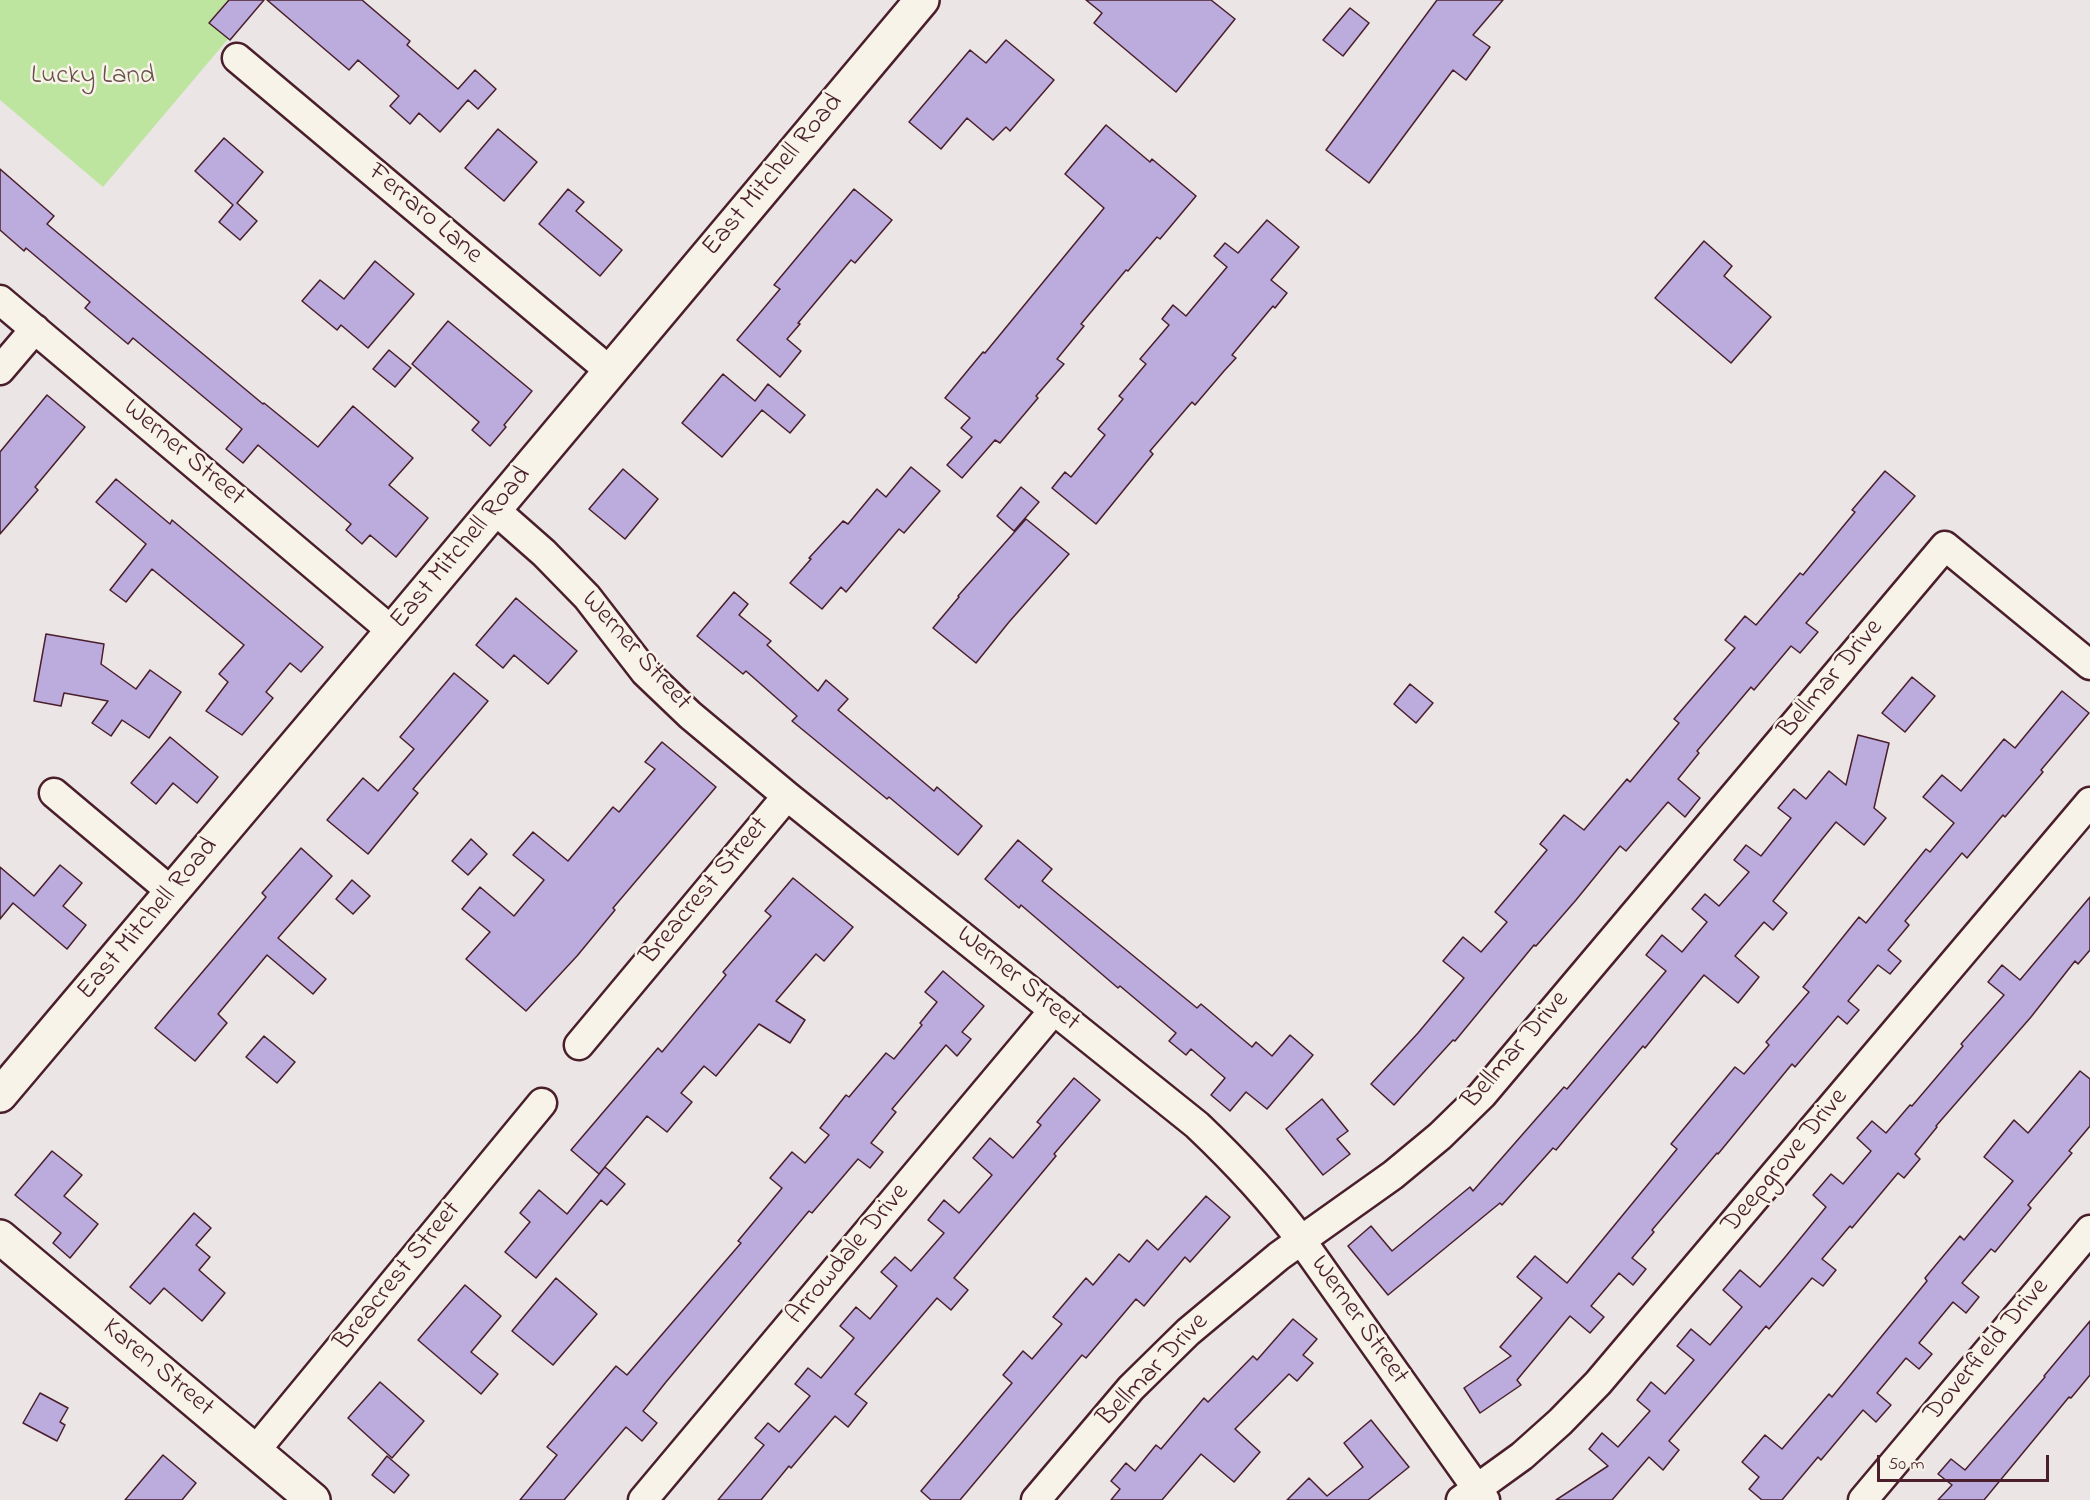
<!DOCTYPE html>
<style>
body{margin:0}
#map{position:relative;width:2090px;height:1500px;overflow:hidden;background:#ebe5e6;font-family:"Indie Flower",sans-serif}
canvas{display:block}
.scale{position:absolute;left:1877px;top:1455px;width:172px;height:27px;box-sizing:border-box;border:3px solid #4a1f2b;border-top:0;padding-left:8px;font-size:18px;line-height:21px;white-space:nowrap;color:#4a1f2b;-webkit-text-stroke:4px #f7f3e8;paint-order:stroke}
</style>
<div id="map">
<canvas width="2090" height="1500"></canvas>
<div class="scale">50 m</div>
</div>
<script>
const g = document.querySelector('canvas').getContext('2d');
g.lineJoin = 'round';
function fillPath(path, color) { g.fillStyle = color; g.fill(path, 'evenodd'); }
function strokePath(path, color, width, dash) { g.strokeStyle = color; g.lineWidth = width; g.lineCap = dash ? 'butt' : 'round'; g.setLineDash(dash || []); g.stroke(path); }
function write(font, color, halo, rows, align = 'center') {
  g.font = font + ' "Indie Flower",sans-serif'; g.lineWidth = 5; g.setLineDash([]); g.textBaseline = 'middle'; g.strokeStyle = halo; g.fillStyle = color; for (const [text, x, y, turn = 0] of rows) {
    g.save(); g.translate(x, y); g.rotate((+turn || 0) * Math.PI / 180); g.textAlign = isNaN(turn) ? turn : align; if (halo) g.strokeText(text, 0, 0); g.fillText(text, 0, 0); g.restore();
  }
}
const green = new Path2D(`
 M 0,0 L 261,0 L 103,187 L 0,100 Z`);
const building = new Path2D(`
 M 229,0 L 264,0 L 230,40 L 209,23 Z
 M 267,0 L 362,0 L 410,41 L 407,45 L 458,89 L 475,70 L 496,89 L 478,109 L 468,100 L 440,132 L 419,113 L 410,124 L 390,106 L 399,96 L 358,60 L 349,70 Z
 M 1086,0 L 1211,0 L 1235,19 L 1176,92 L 1094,23 L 1102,13 Z
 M 1437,0 L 1503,0 L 1473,35 L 1490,47 L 1466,80 L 1453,70 L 1369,183 L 1326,150 Z
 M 1350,8 L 1369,23 L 1343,56 L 1323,40 Z
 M 1006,40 L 1054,80 L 1010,131 L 1006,127 L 993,140 L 967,118 L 941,149 L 909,122 L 970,50 L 986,63 Z
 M 1106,125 L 1150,162 L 1152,159 L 1196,196 L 1160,239 L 1157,237 L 1128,271 L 1126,270 L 1081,324 L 1084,326 L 1057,359 L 1064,364 L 1036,396 L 1038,398 L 1000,443 L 995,440 L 962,478 L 947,465 L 972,437 L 961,428 L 970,418 L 945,398 L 983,352 L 985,353 L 1104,208 L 1065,174 Z
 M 498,129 L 537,162 L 504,201 L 465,168 Z
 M 224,138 L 263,172 L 237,203 L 257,221 L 240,240 L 219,222 L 233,205 L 195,171 Z
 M 0,169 L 54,216 L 47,224 L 263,404 L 264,403 L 318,447 L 353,406 L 413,458 L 389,485 L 428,518 L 396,557 L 370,535 L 362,544 L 346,530 L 351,524 L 258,445 L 243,463 L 226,449 L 242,429 L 133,338 L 128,344 L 85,308 L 90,302 L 26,248 L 24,251 L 0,230 Z
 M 568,189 L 584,202 L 576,211 L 622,250 L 600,276 L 539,224 Z
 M 854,189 L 892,220 L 855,263 L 851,260 L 798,323 L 800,324 L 787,339 L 801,351 L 780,377 L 737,340 L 780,289 L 774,285 Z
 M 1267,220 L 1299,247 L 1271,280 L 1287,293 L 1275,308 L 1273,306 L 1232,355 L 1236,358 L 1224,371 L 1195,405 L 1192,402 L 1150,451 L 1153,454 L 1096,524 L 1052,488 L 1065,472 L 1071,477 L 1105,435 L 1098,429 L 1123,399 L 1119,396 L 1146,364 L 1140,359 L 1169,325 L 1162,319 L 1173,305 L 1186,316 L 1227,267 L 1214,256 L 1225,243 L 1238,253 Z
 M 1704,241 L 1732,266 L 1724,276 L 1771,317 L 1731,363 L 1655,298 Z
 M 375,261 L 414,294 L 368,348 L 341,325 L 337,330 L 302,301 L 320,280 L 344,299 Z
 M 448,321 L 532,391 L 504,425 L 506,427 L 490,446 L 472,430 L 479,422 L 412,364 Z
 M 389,350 L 411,368 L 395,387 L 373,369 Z
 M 723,374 L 755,401 L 768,384 L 805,415 L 790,433 L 762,410 L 722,457 L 682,423 Z
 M 47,395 L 85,427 L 35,487 L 38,490 L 0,534 L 0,452 Z
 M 911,467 L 940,491 L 904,533 L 899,529 L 846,592 L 841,587 L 822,609 L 790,583 L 811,559 L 809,558 L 843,521 L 848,524 L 877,489 L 886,497 Z
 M 623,469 L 658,499 L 625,539 L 589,509 Z
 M 1885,471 L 1915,496 L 1806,623 L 1818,632 L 1800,653 L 1791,646 L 1754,690 L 1751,687 L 1697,751 L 1699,753 L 1678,779 L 1700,798 L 1685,817 L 1668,802 L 1626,851 L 1620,846 L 1576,900 L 1536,946 L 1534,945 L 1455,1041 L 1453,1040 L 1394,1105 L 1371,1084 L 1418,1033 L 1464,978 L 1443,961 L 1463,937 L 1481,952 L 1507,922 L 1495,912 L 1547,850 L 1540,844 L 1564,815 L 1584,830 L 1627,779 L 1630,782 L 1679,723 L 1674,719 L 1735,648 L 1725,640 L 1745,616 L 1756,625 L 1800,573 L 1803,575 L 1855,512 L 1852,510 Z
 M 116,479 L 170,524 L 172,520 L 323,647 L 301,672 L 290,663 L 266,692 L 273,698 L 242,735 L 206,711 L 228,682 L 219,674 L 244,645 L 152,569 L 126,602 L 110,590 L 146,544 L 96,502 Z
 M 1021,487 L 1039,502 L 1014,531 L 997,516 Z
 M 1026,519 L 1069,554 L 1009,622 L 976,663 L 933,628 L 959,597 L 958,596 Z
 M 734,592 L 748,604 L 739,615 L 771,641 L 767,645 L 818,691 L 826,680 L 848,699 L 838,710 L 934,791 L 937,787 L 982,826 L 958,855 L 889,797 L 887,799 L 792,721 L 797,716 L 746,671 L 743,674 L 697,636 Z
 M 516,598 L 577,651 L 548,684 L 514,655 L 503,668 L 476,645 Z
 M 46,634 L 104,644 L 101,664 L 136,689 L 150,670 L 181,692 L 149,738 L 122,720 L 111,736 L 92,723 L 108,701 L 64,693 L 61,706 L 34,701 Z
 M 454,673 L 488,701 L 413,789 L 418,793 L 368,854 L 327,820 L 363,778 L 378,791 L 414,749 L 400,737 Z
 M 1912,677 L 1935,696 L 1905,732 L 1882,713 Z
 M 1410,684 L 1433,703 L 1416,723 L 1394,704 Z
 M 2062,691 L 2089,713 L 2041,770 L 2043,772 L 2005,817 L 2003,815 L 1967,858 L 1962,853 L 1905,921 L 1909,925 L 1888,950 L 1901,961 L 1890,974 L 1878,965 L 1848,1001 L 1859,1010 L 1847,1024 L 1838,1016 L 1795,1067 L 1792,1064 L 1718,1154 L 1717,1153 L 1652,1230 L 1654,1232 L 1632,1258 L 1646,1269 L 1633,1285 L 1619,1273 L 1591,1306 L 1604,1317 L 1590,1333 L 1570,1316 L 1517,1380 L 1521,1385 L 1480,1413 L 1464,1388 L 1511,1356 L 1500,1347 L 1542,1298 L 1517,1277 L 1535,1256 L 1567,1283 L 1677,1149 L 1671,1144 L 1735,1067 L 1744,1074 L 1769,1045 L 1766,1042 L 1809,992 L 1803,987 L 1859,917 L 1866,923 L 1926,849 L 1930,852 L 1954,823 L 1923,797 L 1942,775 L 1961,791 L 2004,739 L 2015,748 Z
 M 1858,735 L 1889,743 L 1874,808 L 1886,818 L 1864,845 L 1836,822 L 1823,838 L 1773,901 L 1787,913 L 1773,930 L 1764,922 L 1735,956 L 1759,977 L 1738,1003 L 1704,975 L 1645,1048 L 1643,1046 L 1556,1150 L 1553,1148 L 1502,1205 L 1500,1203 L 1388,1295 L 1348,1246 L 1371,1226 L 1392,1251 L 1470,1187 L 1473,1191 L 1564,1087 L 1567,1089 L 1666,971 L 1646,955 L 1662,935 L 1682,952 L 1707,922 L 1692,909 L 1705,894 L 1719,906 L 1749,872 L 1734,860 L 1746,845 L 1761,856 L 1791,818 L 1778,808 L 1794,789 L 1806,799 L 1829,771 L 1846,785 Z
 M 170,737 L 218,777 L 197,803 L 173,783 L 156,804 L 131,783 Z
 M 662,742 L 716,787 L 613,908 L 615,910 L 577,956 L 526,1011 L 466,959 L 490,932 L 462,909 L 480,887 L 514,916 L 544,880 L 513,855 L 533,832 L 568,861 L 613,807 L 619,812 L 655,769 L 645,762 Z
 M 471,839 L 487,854 L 468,875 L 452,861 Z
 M 1018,840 L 1052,869 L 1042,881 L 1197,1008 L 1201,1004 L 1252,1047 L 1256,1042 L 1272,1056 L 1290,1035 L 1313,1055 L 1267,1109 L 1246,1092 L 1230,1111 L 1211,1095 L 1225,1078 L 1191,1049 L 1186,1055 L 1169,1041 L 1176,1033 L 1120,986 L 1118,988 L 1021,905 L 1019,908 L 985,879 Z
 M 301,848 L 332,876 L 278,938 L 326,979 L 313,994 L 267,955 L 218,1014 L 227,1023 L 195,1061 L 155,1028 L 266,897 L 262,893 Z
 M 60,865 L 82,883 L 63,906 L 86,925 L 67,949 L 13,903 L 0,919 L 0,867 L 34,896 Z
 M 793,878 L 853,927 L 824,961 L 816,954 L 776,1001 L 805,1020 L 790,1043 L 759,1024 L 716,1076 L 704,1066 L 681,1093 L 692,1102 L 667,1132 L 647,1116 L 599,1174 L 571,1150 L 658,1048 L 662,1052 L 726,975 L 723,972 L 771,916 L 765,911 Z
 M 352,880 L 370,896 L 353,914 L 336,899 Z
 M 2090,897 L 2090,950 L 2078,964 L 2075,961 L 2031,1017 L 1936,1126 L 1937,1127 L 1915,1154 L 1920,1159 L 1904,1178 L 1898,1173 L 1852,1228 L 1850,1226 L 1822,1259 L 1836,1270 L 1823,1286 L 1812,1278 L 1769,1329 L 1766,1326 L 1669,1441 L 1679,1450 L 1663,1470 L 1649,1457 L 1612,1500 L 1556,1500 L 1608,1466 L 1589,1449 L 1602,1433 L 1618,1447 L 1650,1411 L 1637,1400 L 1651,1382 L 1665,1394 L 1694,1360 L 1677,1346 L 1691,1329 L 1710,1345 L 1742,1307 L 1723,1290 L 1740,1270 L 1760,1287 L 1786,1256 L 1826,1207 L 1813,1195 L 1831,1174 L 1843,1184 L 1871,1151 L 1857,1138 L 1872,1121 L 1886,1133 L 1910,1105 L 1912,1106 L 1963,1046 L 1961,1044 L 2004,995 L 1988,982 L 2002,965 L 2020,980 Z
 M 943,971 L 984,1006 L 962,1032 L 971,1039 L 957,1056 L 946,1045 L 892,1109 L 896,1112 L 871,1143 L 883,1152 L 870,1168 L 858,1159 L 812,1213 L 809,1211 L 666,1382 L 643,1411 L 657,1423 L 642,1441 L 626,1427 L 564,1500 L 520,1500 L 557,1455 L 547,1447 L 583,1405 L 616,1366 L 627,1375 L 741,1243 L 738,1241 L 782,1188 L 770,1178 L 792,1152 L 805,1163 L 829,1135 L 820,1128 L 846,1095 L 849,1097 L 886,1053 L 894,1059 L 922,1025 L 920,1023 L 937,1002 L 925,992 Z
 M 264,1036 L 295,1062 L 277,1083 L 246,1057 Z
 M 2080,1071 L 2090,1079 L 2090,1126 L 2069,1151 L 2072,1153 L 2028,1205 L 2031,1208 L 1995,1252 L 1991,1249 L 1962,1283 L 1979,1297 L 1966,1313 L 1953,1302 L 1919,1343 L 1932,1354 L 1919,1369 L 1906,1358 L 1877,1393 L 1891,1405 L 1876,1422 L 1863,1410 L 1821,1460 L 1818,1457 L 1782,1500 L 1762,1500 L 1749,1489 L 1759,1477 L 1742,1462 L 1765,1435 L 1782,1449 L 1829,1394 L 1832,1397 L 1927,1281 L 1925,1278 L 1960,1236 L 1964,1240 L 2013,1181 L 1984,1157 L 2014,1120 L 2028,1133 Z
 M 1074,1078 L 1100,1100 L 1054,1154 L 1056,1156 L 954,1278 L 968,1290 L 951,1310 L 937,1298 L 855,1394 L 867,1403 L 848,1427 L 835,1416 L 791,1468 L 789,1466 L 761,1500 L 718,1500 L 764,1445 L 755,1438 L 768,1423 L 779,1432 L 810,1396 L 795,1384 L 808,1368 L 821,1378 L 854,1338 L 840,1326 L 856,1307 L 870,1319 L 897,1286 L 881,1272 L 895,1257 L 911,1271 L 944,1233 L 928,1220 L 944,1200 L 959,1213 L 992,1175 L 973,1158 L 990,1138 L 1013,1158 L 1041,1125 L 1037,1122 Z
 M 1322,1099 L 1348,1131 L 1337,1139 L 1350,1154 L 1323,1175 L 1286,1129 Z
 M 52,1151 L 82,1175 L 64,1196 L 98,1224 L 70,1258 L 53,1243 L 61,1233 L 15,1195 Z
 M 605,1167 L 625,1184 L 607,1205 L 601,1200 L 536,1278 L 505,1252 L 530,1222 L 520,1213 L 539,1190 L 567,1214 Z
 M 1206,1196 L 1230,1217 L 1190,1262 L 1185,1257 L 1144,1306 L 1136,1299 L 1086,1358 L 1082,1355 L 960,1500 L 931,1500 L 921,1491 L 1012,1383 L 1003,1375 L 1023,1351 L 1032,1359 L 1062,1324 L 1053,1317 L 1086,1278 L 1093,1285 L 1119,1254 L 1129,1262 L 1147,1240 L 1158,1250 Z
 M 194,1213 L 211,1228 L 196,1245 L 210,1257 L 199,1270 L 225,1293 L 202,1321 L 164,1288 L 150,1304 L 130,1287 Z
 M 556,1278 L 597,1314 L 553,1365 L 512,1331 Z
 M 465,1285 L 501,1316 L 471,1352 L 498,1374 L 481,1394 L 418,1340 Z
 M 1293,1319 L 1317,1339 L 1303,1355 L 1313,1363 L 1297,1381 L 1289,1374 L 1235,1429 L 1260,1452 L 1234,1482 L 1201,1454 L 1162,1500 L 1111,1500 L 1120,1489 L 1111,1481 L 1126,1463 L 1135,1471 L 1156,1445 L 1161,1449 L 1204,1398 L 1208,1402 L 1253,1356 L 1257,1360 Z
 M 2090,1321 L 2090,1375 L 2071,1398 L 2069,1397 L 1984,1500 L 1938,1500 L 1952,1485 L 1938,1474 L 1951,1459 L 1965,1470 L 2045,1377 L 2044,1376 Z
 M 380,1382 L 424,1421 L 392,1458 L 348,1418 Z
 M 40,1393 L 68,1408 L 60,1422 L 65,1425 L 57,1441 L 23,1423 Z
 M 1371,1420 L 1409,1467 L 1368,1500 L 1287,1500 L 1309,1478 L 1327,1496 L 1363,1467 L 1344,1443 Z
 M 163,1455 L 196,1483 L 182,1500 L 125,1500 Z
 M 387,1456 L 409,1475 L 394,1493 L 372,1475 Z`);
const street = new Path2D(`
 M 237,58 L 611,372
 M 0,300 L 393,632
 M 0,370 L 35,329
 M 494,509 L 544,553 L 587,597 L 645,672 L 690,715 L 787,796 L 1197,1125 C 1236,1162 1269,1197 1301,1240 L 1485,1500
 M 54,793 L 173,893
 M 579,1045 L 787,796
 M 255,1451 L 542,1103
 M 643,1500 L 1054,1010
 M 1036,1500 L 1131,1388 L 1188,1332 L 1279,1256 L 1393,1175 L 1440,1136 L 1482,1095 L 1945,546 L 2090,665
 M 1461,1500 L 1522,1456 L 1560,1422 L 1598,1383 L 2090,802
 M 1863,1500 L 2090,1230`);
const secondary = new Path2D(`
 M 0,1095 C 310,732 614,365 922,0
 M 0,1237 L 313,1500`);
const parkNames = [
 ["Lucky Land",93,78]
];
const streetNames = [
 ["East Mitchell Road",774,176,-50],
 ["Ferraro Lane",424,215,40],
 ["Werner Street",183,454,40],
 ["East Mitchell Road",462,549,-50],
 ["Werner Street",635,652,48],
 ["Bellmar Drive",1832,680,-50],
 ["Breacrest Street",706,892,-50],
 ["East Mitchell Road",149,920,-50],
 ["Werner Street",1017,980,39],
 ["Bellmar Drive",1517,1051,-49],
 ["Deepgrove Drive",1786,1162,-50],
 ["Arrowdale Drive",849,1255,-50],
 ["Breacrest Street",399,1277,-51],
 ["Werner Street",1358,1321,55],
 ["Doverfield Drive",1988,1351,-50],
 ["Karen Street",157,1369,40],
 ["Bellmar Drive",1154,1371,-46]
];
fillPath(green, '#bee5a0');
fillPath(building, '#bcacdd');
strokePath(building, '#4a1f2b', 1.5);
strokePath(street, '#4a1f2b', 33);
strokePath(secondary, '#4a1f2b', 38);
strokePath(street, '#f7f3e8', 28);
strokePath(secondary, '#f7f3e8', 33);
write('27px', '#675048', '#f7f3e8', parkNames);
write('27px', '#4a1f2b', '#f7f3e8', streetNames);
</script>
